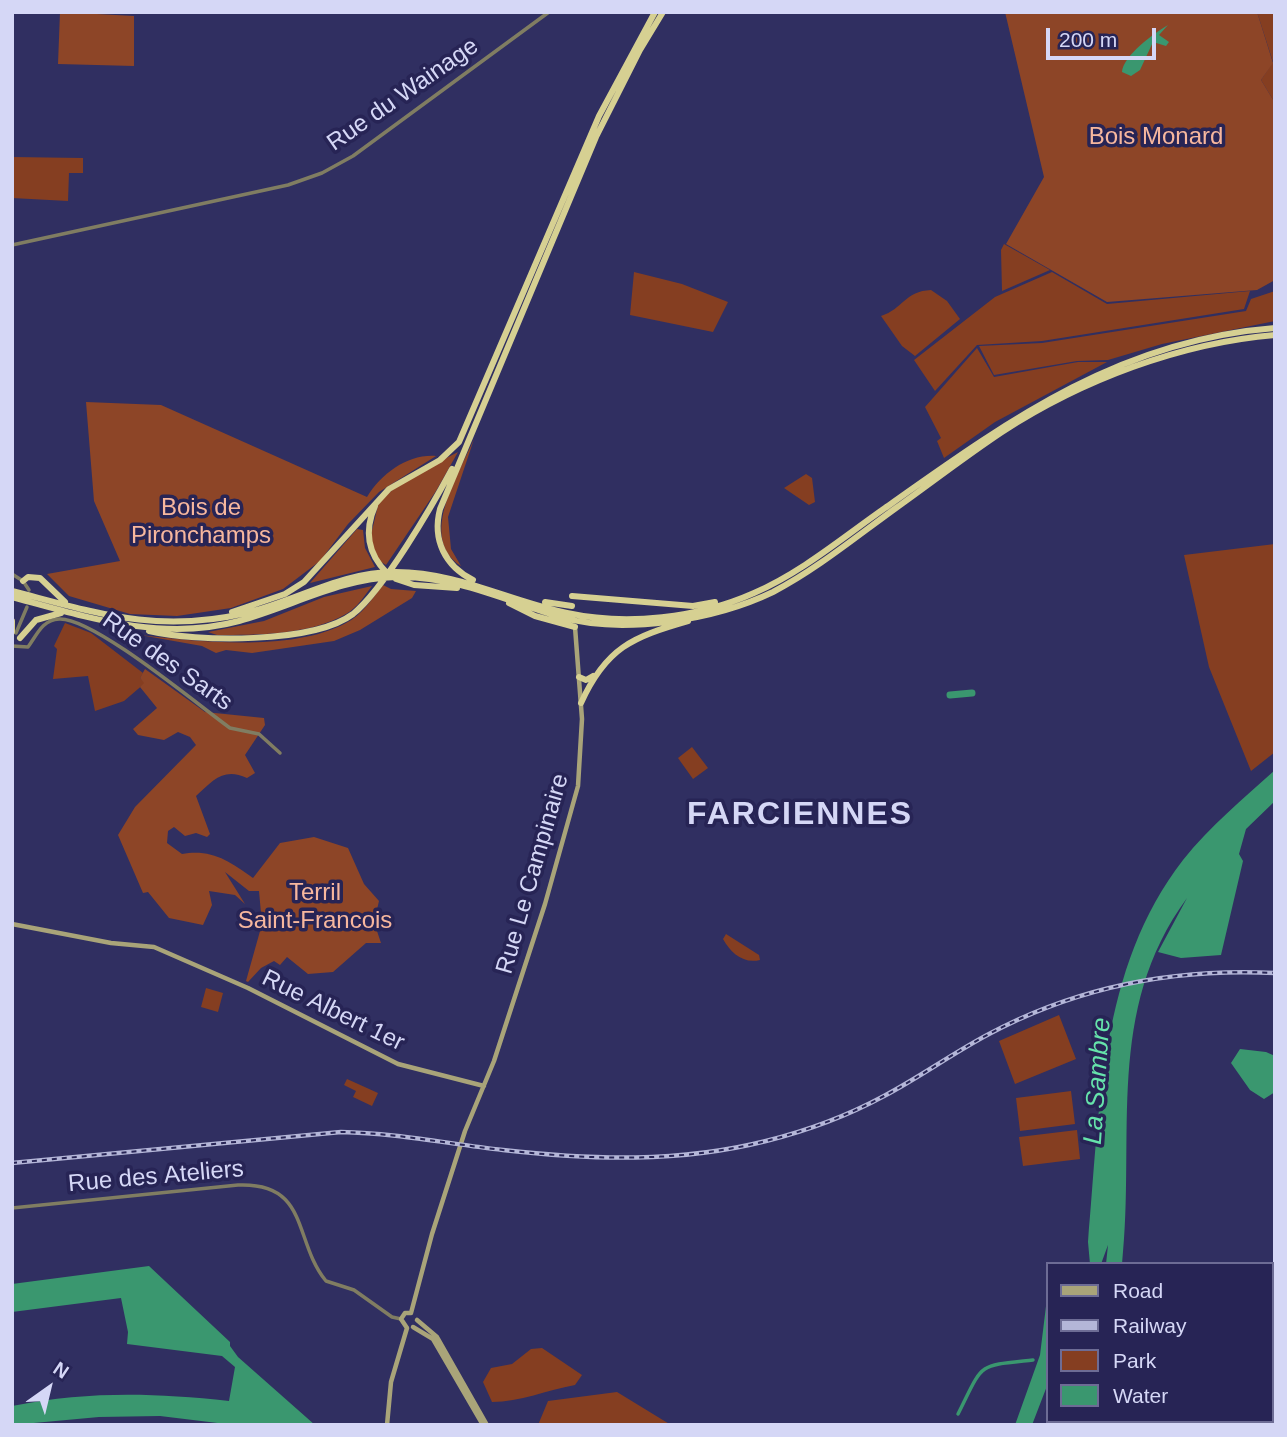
<!DOCTYPE html>
<style>
body{margin:0}
#map{position:relative;width:1287px;height:1437px;overflow:hidden;background:#302f61;font-family:Helvetica,sans-serif}
canvas{display:block}
.frame{position:absolute;inset:0;border:14px solid #d5d7f6;pointer-events:none}
.legend{position:absolute;left:1046px;top:1262px;width:228px;height:161px;box-sizing:border-box;background:#272455;border:2px solid #6d6c95;margin:0;padding:9px 12px;list-style:none;font-size:21px;color:#d5d7f6}
.legend li{display:flex;align-items:center;gap:14px;height:35px}
.legend b{width:35px;border:2px solid #6d6c95}
.north{position:absolute;left:14px;top:1353px;width:70px;height:70px;-webkit-text-stroke:5px #272455;paint-order:stroke;rotate:34deg;font-size:19px;font-weight:700;line-height:28px;text-align:center;color:#d5d7f6}
.north::after{content:'';display:block;margin:auto;width:24px;height:32px;background:#d5d7f6;clip-path:polygon(50% 0,100% 100%,50% 72%,0 100%)}
.scale{position:absolute;left:1046px;top:28px;width:110px;height:32px;box-sizing:border-box;border:4px solid #d5d7f6;border-top:0;padding-left:9px;font-size:21px;line-height:24px;white-space:nowrap;color:#d5d7f6;-webkit-text-stroke:5px #272455;paint-order:stroke}
</style>
<div id="map">
<canvas width="1287" height="1437"></canvas>
<div class="frame"></div>
<ul class="legend">
<li><b style="height:9px;background:#a9a479"></b>Road</li>
<li><b style="height:9px;background:#b4b6d8"></b>Railway</li>
<li><b style="height:19px;background:#853e21"></b>Park</li>
<li><b style="height:19px;background:#3a976f"></b>Water</li>
</ul>
<div class="north">N</div>
<div class="scale">200 m</div>
</div>
<script>
const g = document.querySelector('canvas').getContext('2d');
g.lineJoin = 'round';
function fillPath(path, color) { g.fillStyle = color; g.fill(path, 'evenodd'); }
function strokePath(path, color, width, dash) { g.strokeStyle = color; g.lineWidth = width; g.lineCap = dash ? 'butt' : 'round'; g.setLineDash(dash || []); g.stroke(path); }
function write(font, color, halo, rows, align = 'center') {
  g.font = font + ' Helvetica,sans-serif'; g.lineWidth = 7; g.setLineDash([]); g.textBaseline = 'middle'; g.strokeStyle = halo; g.fillStyle = color; for (const [text, x, y, turn = 0] of rows) {
    g.save(); g.translate(x, y); g.rotate((+turn || 0) * Math.PI / 180); g.textAlign = isNaN(turn) ? turn : align; if (halo) g.strokeText(text, 0, 0); g.fillText(text, 0, 0); g.restore();
  }
}
const green = new Path2D(`
 M 1257,12 L 1275,12 L 1275,103 L 1261,80 L 1273,62 Z
 M 12,157 L 83,158 L 83,173 L 69,173 L 68,201 L 12,198 Z
 M 1004,244 L 1050,270 L 1002,291 L 1001,250 Z
 M 634,272 L 682,284 L 728,302 L 713,332 L 630,315 Z
 M 1052,272 L 1107,304 L 1250,291 L 1244,309 L 1042,341 L 977,345 L 935,391 L 914,360 L 995,297 Z
 M 931,290 L 947,301 L 960,319 L 915,356 L 902,346 L 881,316 C 903,309 905,291 931,290 Z
 M 1275,291 L 1275,321 L 1162,344 L 1108,360 L 1077,361 L 994,375 L 979,346 L 1042,343 L 1246,311 L 1251,299 Z
 M 977,348 L 994,377 L 1078,362 L 1107,362 L 995,422 L 944,458 L 937,441 L 941,438 L 925,407 Z
 M 806,474 L 812,478 L 815,502 L 809,505 L 784,488 Z
 M 1275,544 L 1275,752 L 1251,771 L 1209,667 L 1184,555 Z
 M 65,623 L 91,633 L 143,673 L 140,678 L 145,683 L 124,701 L 95,711 L 88,676 L 53,679 L 57,649 L 54,646 Z
 M 692,747 L 708,768 L 693,779 L 678,758 Z
 M 726,934 L 759,955 L 760,960 C 743,964 731,953 723,939 Z
 M 206,988 L 223,993 L 218,1012 L 201,1007 Z
 M 1059,1015 L 1076,1059 L 1015,1084 L 999,1041 Z
 M 347,1079 L 378,1093 L 372,1106 L 353,1097 L 356,1091 L 344,1085 Z
 M 1071,1091 L 1075,1124 L 1020,1131 L 1016,1098 Z
 M 1077,1130 L 1080,1159 L 1023,1166 L 1019,1137 Z
 M 542,1348 L 582,1375 L 575,1385 C 547,1390 520,1402 492,1402 L 483,1382 L 491,1368 L 512,1364 L 531,1349 Z
 M 617,1392 L 671,1425 L 538,1425 L 548,1401 Z`);
const forest = new Path2D(`
 M 60,12 L 134,16 L 134,66 L 58,64 Z
 M 1005,12 L 1257,12 L 1273,63 L 1261,80 L 1275,103 L 1275,280 L 1257,290 L 1107,302 L 1006,244 L 1044,177 Z
 M 86,402 L 161,405 L 367,497 C 382,473 408,454 436,456 L 379,492 L 348,524 L 320,561 L 283,589 L 231,608 L 177,616 L 130,614 L 69,596 L 47,574 L 120,561 L 94,501 Z
 M 474,439 L 448,517 L 451,549 L 461,566 C 417,538 459,474 474,439 Z
 M 458,452 L 436,491 L 386,565 L 378,560 L 370,539 L 379,501 L 406,479 Z
 M 357,529 L 363,530 L 365,548 L 375,567 L 310,583 Z
 M 383,585 L 391,589 L 416,591 L 412,598 L 360,630 L 334,641 L 252,653 L 226,650 L 216,653 L 202,646 L 140,635 C 198,642 293,652 346,623 C 362,615 372,599 383,585 Z
 M 372,586 C 365,595 357,608 346,614 C 309,635 258,635 217,635 L 208,632 L 264,621 L 324,597 Z
 M 145,669 L 205,712 L 264,718 L 265,725 L 245,755 L 255,773 L 247,778 C 224,767 213,780 196,796 L 210,834 L 207,837 L 196,833 L 185,836 L 174,827 L 168,831 L 167,843 L 182,854 C 212,849 229,861 253,878 L 280,843 L 314,837 L 348,848 L 364,884 L 379,901 L 374,922 L 381,943 L 366,943 L 333,972 L 308,974 L 287,957 L 280,965 L 274,961 L 261,968 L 248,982 L 246,981 L 262,924 L 259,891 L 249,891 L 225,872 L 245,904 L 235,895 L 209,891 L 212,905 L 203,925 L 169,918 L 148,892 L 143,893 L 118,835 L 135,807 L 196,745 L 190,737 L 178,732 L 164,740 L 138,735 L 133,729 L 157,708 L 140,687 L 144,683 L 140,678 Z`);
const water = new Path2D(`
 M 1168,25 L 1159,35 L 1169,42 L 1166,46 L 1153,42 L 1140,70 L 1131,76 L 1122,72 C 1123,56 1154,33 1168,25 Z
 M 1275,770 L 1275,801 L 1246,829 L 1239,854 L 1243,861 L 1221,955 L 1181,958 L 1158,952 L 1187,898 C 1104,1011 1136,1135 1122,1264 L 1106,1264 L 1108,1245 L 1101,1264 L 1090,1264 L 1088,1242 C 1100,1110 1099,968 1183,860 C 1210,826 1243,799 1275,770 Z
 M 1240,1049 L 1266,1052 L 1275,1056 L 1275,1092 L 1264,1099 L 1250,1090 L 1231,1063 Z
 M 149,1266 L 230,1342 L 230,1346 L 238,1357 L 315,1425 L 234,1425 L 160,1416 L 99,1417 L 12,1425 L 12,1406 C 90,1391 152,1393 229,1401 L 235,1367 L 222,1356 L 127,1344 L 128,1332 L 121,1298 L 12,1312 L 12,1284 Z
 M 1047,1298 L 1047,1386 L 1032,1425 L 1015,1425 L 1040,1355 Z`);
const canal = new Path2D(`
 M 958,1414 C 984,1362 976,1366 1033,1360`);
const river = new Path2D(`
 M 950,695 L 972,693`);
const tertiary = new Path2D(`
 M 12,245 L 288,185 L 322,173 L 353,156 L 549,12
 M 12,574 L 23,581 L 29,590
 M 16,633 L 27,607
 M 12,646 L 28,647 C 37,635 42,620 59,619 C 93,617 198,705 230,728 L 259,734 L 280,753
 M 12,1208 L 238,1185 C 310,1182 293,1241 326,1281 L 354,1290 L 392,1317 L 401,1319`);
const secondary = new Path2D(`
 M 12,924 L 111,943 L 154,947 L 248,988 L 398,1064 L 484,1086
 M 411,1313 L 432,1234 L 465,1131 L 494,1061 L 545,904 L 578,786 L 582,719 L 575,627
 M 417,1320 L 437,1337 L 487,1425
 M 413,1327 L 433,1339 L 483,1425
 M 407,1328 L 401,1319 L 405,1313 L 411,1313
 M 1271,1399 L 1275,1394
 M 1271,1405 L 1275,1400
 M 387,1425 L 391,1382 L 407,1328
 M 1253,1425 L 1255,1421
 M 1258,1425 L 1260,1421`);
const trunk = new Path2D(`
 M 375,506 C 364,531 368,554 387,573
 M 396,579 L 414,585 L 457,588
 M 473,580 C 445,566 432,540 440,509 L 596,137 L 640,50 L 663,12
 M 23,581 L 28,577 L 40,578 L 65,602
 M 12,591 C 97,613 157,634 246,613 C 296,601 343,571 396,572 C 457,572 509,601 567,613 C 627,626 698,618 754,593 C 802,572 842,538 885,508 C 1008,421 1119,340 1275,328
 M 572,596 L 693,606 L 715,602
 M 12,597 C 86,617 162,642 239,621 C 291,607 341,578 396,577 C 453,575 507,601 560,617 C 623,635 715,620 773,592 C 817,569 857,536 896,508 C 931,483 966,456 1002,432 C 1082,380 1180,343 1275,335
 M 545,602 L 572,606
 M 509,603 L 535,616 L 575,627
 M 232,612 L 285,594 L 304,582 L 389,489 L 440,460 L 459,442 L 599,116 L 655,12
 M 12,621 L 12,632
 M 149,631 C 196,642 313,644 353,614 C 384,589 432,506 452,469
 M 20,638 L 36,620 L 61,613
 M 579,677 L 586,680 L 593,676
 M 581,703 C 606,648 632,637 688,621`);
const rail = new Path2D(`
 M 12,1163 L 341,1132 C 396,1133 449,1144 503,1150 C 592,1160 679,1163 766,1141 C 806,1131 847,1116 884,1096 C 920,1077 953,1053 989,1034 C 1077,987 1175,968 1275,973`);
const streetNames = [
 ["Rue du Wainage",403,95,-35],
 ["Rue des Sarts",167,662,35],
 ["Rue Le Campinaire",533,874,-74],
 ["Rue Albert 1er",333,1011,26],
 ["Rue des Ateliers",156,1177,-5]
];
const parkNames = [
 ["Bois Monard",1156,137],
 ["Bois de",201,508],
 ["Pironchamps",201,536],
 ["Terril",315,893],
 ["Saint-Francois",315,921]
];
const waterNames = [
 ["La Sambre",1098,1081,-86]
];
const districtNames = [
 ["FARCIENNES",800,815]
];
fillPath(green, '#853e21');
fillPath(forest, '#8d4527');
fillPath(water, '#3a976f');
strokePath(canal, '#3a976f', 3.5);
strokePath(river, '#3a976f', 7);
strokePath(tertiary, '#807d62', 3.5);
strokePath(secondary, '#a9a479', 4.5);
strokePath(trunk, '#d6d092', 6);
strokePath(rail, '#b4b6d8', 4.5);
strokePath(rail, '#272455', 2, [5]);
write('24px', '#d5d7f6', '#272455', streetNames);
write('24px', '#f7b79e', '#272455', parkNames);
write('italic 26px', '#66e3ab', '#272455', waterNames);
g.letterSpacing = '2px';
write('bold 32px', '#d5d7f6', '#272455', districtNames);
g.letterSpacing = '0px';
</script>
